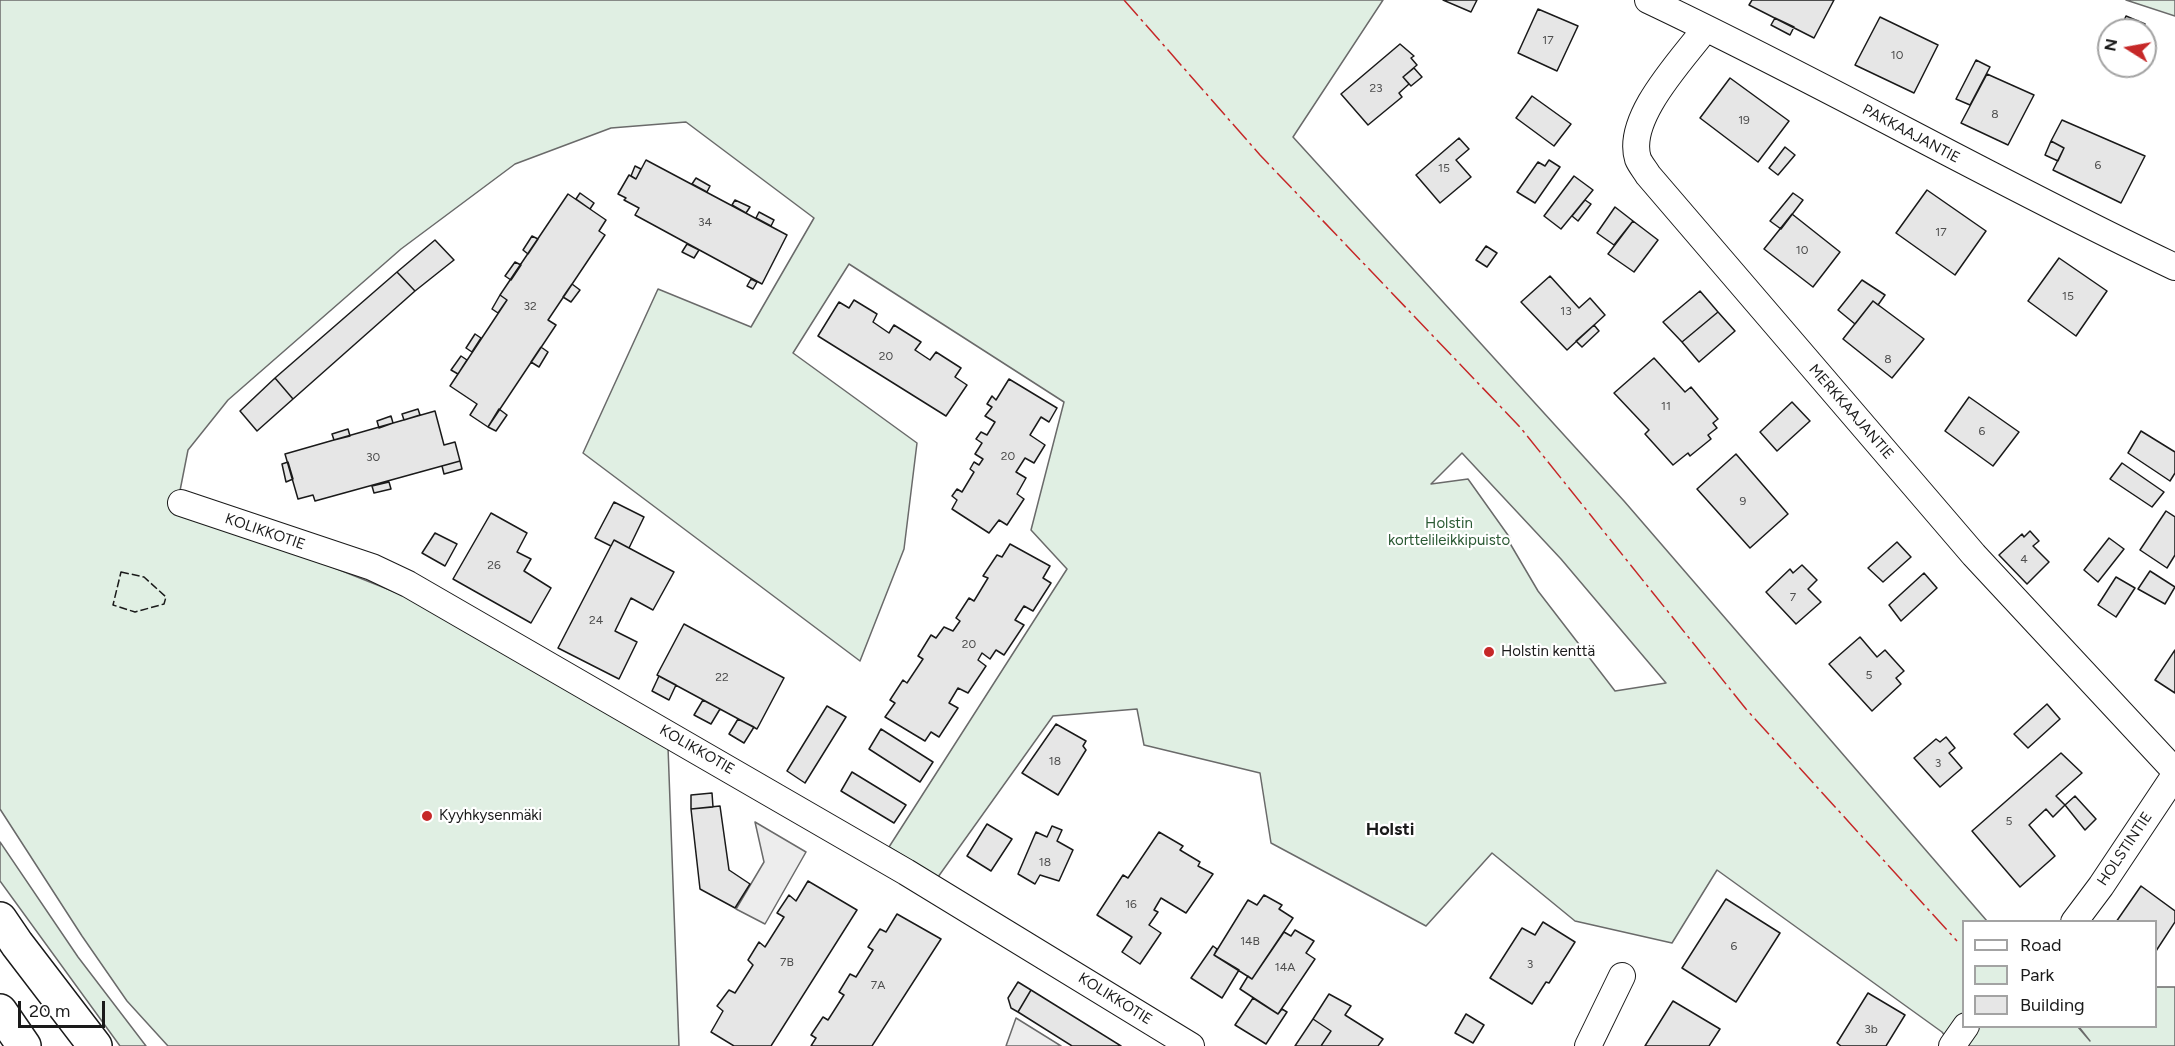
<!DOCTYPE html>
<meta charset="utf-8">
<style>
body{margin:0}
#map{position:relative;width:2175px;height:1046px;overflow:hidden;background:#fff;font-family:Figtree,sans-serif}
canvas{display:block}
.legend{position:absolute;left:1962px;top:920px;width:195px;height:108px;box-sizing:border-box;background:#fff;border:2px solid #a3a3a3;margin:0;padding:8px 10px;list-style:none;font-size:18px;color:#1a1a1a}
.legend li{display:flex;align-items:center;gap:12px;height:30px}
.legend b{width:30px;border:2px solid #a3a3a3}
.north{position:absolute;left:2097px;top:18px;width:60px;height:60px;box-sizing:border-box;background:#fff;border:2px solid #a3a3a3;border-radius:50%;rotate:281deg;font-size:16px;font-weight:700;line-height:24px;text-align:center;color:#1a1a1a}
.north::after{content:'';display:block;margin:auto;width:21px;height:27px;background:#c62828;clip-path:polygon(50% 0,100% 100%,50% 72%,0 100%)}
.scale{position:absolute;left:18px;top:1001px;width:87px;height:27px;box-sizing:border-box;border:3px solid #1a1a1a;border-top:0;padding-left:8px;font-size:18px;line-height:21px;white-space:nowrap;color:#1a1a1a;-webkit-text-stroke:4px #fff;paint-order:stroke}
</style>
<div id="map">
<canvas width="2175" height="1046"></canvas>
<ul class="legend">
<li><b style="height:8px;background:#fff"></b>Road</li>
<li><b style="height:16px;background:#e0efe3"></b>Park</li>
<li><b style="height:16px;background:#e6e6e6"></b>Building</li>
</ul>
<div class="north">N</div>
<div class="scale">20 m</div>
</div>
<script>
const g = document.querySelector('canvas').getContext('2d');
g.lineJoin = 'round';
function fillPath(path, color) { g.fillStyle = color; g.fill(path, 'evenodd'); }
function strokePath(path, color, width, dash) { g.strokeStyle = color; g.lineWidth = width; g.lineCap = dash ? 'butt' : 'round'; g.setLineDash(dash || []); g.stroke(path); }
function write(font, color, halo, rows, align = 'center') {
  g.font = font + ' Figtree,sans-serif'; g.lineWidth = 4.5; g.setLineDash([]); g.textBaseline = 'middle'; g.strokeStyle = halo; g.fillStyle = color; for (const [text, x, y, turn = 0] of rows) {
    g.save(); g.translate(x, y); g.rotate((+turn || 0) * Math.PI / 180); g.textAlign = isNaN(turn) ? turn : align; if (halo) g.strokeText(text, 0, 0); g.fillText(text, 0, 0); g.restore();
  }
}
const green = new Path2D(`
 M 0,0 L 1383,0 L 1293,137 L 1624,501 L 1987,921 L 1964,922 L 1964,1026 L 2078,1027 L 2090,1041 L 2079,1027 L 2156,1026 L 2156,987 L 2175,987 L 2175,1046 L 1953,1046 L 1942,1032 L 1717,870 L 1672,943 L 1575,921 L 1492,853 L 1426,926 L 1271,843 L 1260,773 L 1144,745 L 1137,709 L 1053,716 L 938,877 L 889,847 L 1067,569 L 1031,530 L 1064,402 L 849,264 L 793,353 L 917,443 L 904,549 L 860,661 L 583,453 L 658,289 L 751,327 L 814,218 L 686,122 L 611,128 L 515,164 L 401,249 L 228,400 L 188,450 L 176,511 L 307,557 L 405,596 L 668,747 L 679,1046 L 168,1046 L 127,1001 L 82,936 L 0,809 ZM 1462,453 L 1561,559 L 1666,683 L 1615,691 L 1538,591 L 1508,540 L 1510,538 L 1468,479 L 1431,484 Z
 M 2126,0 L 2175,0 L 2175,16 Z
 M 0,842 L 78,957 L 146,1046 L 120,1046 L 0,881 Z`);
const parking = new Path2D(`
 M 755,822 L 806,852 L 765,924 L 736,909 L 764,862 Z
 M 1016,1018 L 1061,1046 L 1006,1046 Z`);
const building = new Path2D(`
 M 1443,0 L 1477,0 L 1471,12 Z
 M 1752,0 L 1834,0 L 1814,38 L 1749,5 Z
 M 1538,9 L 1578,26 L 1557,71 L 1518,53 Z
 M 2126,16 L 2145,24 L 2142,30 L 2120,30 Z
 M 1880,17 L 1938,45 L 1914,93 L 1855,65 Z
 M 1775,18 L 1794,27 L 1790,35 L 1771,25 Z
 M 1400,44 L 1414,56 L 1411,58 L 1417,65 L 1403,77 L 1409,84 L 1399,93 L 1402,97 L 1368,125 L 1341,94 Z
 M 1976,60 L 1990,67 L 1970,105 L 1956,99 Z
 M 1414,68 L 1422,77 L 1411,86 L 1403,77 Z
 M 1987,74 L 2034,95 L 2008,145 L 1961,123 Z
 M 1730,78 L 1789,121 L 1758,162 L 1700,118 Z
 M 1532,96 L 1571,124 L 1554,146 L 1516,118 Z
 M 2062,120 L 2145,156 L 2121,203 L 2053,170 L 2064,148 L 2051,141 Z
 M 1459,138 L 1469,149 L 1456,160 L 1471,177 L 1440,203 L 1416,175 Z
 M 2051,141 L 2064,148 L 2058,161 L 2045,155 Z
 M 1785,147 L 1795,155 L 1778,175 L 1769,168 Z
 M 646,160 L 787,235 L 762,284 L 635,215 L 639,208 L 624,200 L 626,198 L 618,194 L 629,175 L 636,179 Z
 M 1549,160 L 1560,167 L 1535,203 L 1517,192 L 1538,162 L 1545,166 Z
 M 635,166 L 641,169 L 636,179 L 631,176 Z
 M 1574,176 L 1593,190 L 1561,229 L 1544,216 Z
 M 696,178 L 710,186 L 707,192 L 692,184 Z
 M 1927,190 L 1986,231 L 1955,275 L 1896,233 Z
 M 580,193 L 594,203 L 590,209 L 576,199 Z
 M 1793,193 L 1803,200 L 1781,229 L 1770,221 Z
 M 568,194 L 606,220 L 599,231 L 605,235 L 548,320 L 556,325 L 488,427 L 470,415 L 477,404 L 450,386 L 507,300 L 500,295 Z
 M 735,200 L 750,207 L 746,213 L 732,205 Z
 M 1585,200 L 1591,204 L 1578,221 L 1572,216 Z
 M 1615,207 L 1633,221 L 1614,245 L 1597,233 Z
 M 759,212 L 774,220 L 771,226 L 756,218 Z
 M 1792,214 L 1840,252 L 1813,287 L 1764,249 Z
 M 1633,221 L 1658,240 L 1634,272 L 1608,254 Z
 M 532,236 L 538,239 L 528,254 L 523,250 Z
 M 435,240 L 454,260 L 415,291 L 397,272 Z
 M 687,244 L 699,250 L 694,258 L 682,252 Z
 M 1486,246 L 1497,253 L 1487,267 L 1476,260 Z
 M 2059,258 L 2107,291 L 2076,336 L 2028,301 Z
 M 515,262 L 521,265 L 511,280 L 505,276 Z
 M 397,272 L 415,291 L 293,399 L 275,378 Z
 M 1550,276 L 1579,308 L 1590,298 L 1605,315 L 1567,350 L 1521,302 Z
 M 751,279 L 757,282 L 753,289 L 747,286 Z
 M 1862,280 L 1885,295 L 1878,305 L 1873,301 L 1855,324 L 1838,310 Z
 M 572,284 L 580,290 L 571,302 L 563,297 Z
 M 1700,291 L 1718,312 L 1682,342 L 1663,322 Z
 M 500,295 L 507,300 L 498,313 L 492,309 Z
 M 854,300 L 877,314 L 873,322 L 889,333 L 894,325 L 921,342 L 915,350 L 930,360 L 936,352 L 961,368 L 955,377 L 967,385 L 946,416 L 818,336 L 839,302 L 849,308 Z
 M 1873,301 L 1924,339 L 1892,378 L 1843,339 Z
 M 1718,312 L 1735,331 L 1699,362 L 1682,342 Z
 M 1594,325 L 1599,331 L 1582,347 L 1576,341 Z
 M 475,334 L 481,338 L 472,352 L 466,348 Z
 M 541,347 L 548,352 L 539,367 L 531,362 Z
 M 461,356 L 467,360 L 458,374 L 451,370 Z
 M 1654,358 L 1685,392 L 1691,387 L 1718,419 L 1713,423 L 1717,428 L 1708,435 L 1711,439 L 1690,456 L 1688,453 L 1673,465 L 1645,434 L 1649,430 L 1614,393 Z
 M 275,378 L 293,399 L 257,431 L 240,411 Z
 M 1009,379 L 1057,408 L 1049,422 L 1041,417 L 1030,435 L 1045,445 L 1034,463 L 1025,458 L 1016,472 L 1026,478 L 1017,494 L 1024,499 L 1007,525 L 999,520 L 989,533 L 952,509 L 957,500 L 952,496 L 957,489 L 962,492 L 974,472 L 970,469 L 974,462 L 979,465 L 983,459 L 975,454 L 982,443 L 976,439 L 981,432 L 987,435 L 995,422 L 985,416 L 992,407 L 987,404 L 992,396 L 996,400 Z
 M 1969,397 L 2019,432 L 1993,466 L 1945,431 Z
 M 1792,402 L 1810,421 L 1777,451 L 1760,432 Z
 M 418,409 L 420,415 L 404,420 L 402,414 Z
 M 499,409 L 507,415 L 496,431 L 488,427 Z
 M 435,411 L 444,445 L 455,442 L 460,461 L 315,501 L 313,495 L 298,499 L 285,454 Z
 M 391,416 L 393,423 L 379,428 L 377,421 Z
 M 348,429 L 350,436 L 334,440 L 332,434 Z
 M 2141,431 L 2175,452 L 2175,473 L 2170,481 L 2128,453 Z
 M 1736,454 L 1788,514 L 1750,548 L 1697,489 Z
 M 460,461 L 462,469 L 444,474 L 442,466 Z
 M 288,462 L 293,479 L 286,482 L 282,464 Z
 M 2122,463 L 2164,492 L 2152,507 L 2110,479 Z
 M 389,482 L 391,489 L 374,493 L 372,486 Z
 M 614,502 L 644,517 L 629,548 L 614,540 L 611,546 L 595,538 Z
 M 2166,511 L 2175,517 L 2175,555 L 2167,568 L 2140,550 Z
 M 491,513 L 527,533 L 517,552 L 531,559 L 524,571 L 551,588 L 531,623 L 453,579 Z
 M 2030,531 L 2039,541 L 2033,546 L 2049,562 L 2027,584 L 1999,555 L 2022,534 L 2024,537 Z
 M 435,533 L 457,544 L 445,566 L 422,553 Z
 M 2109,538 L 2124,549 L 2098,582 L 2084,570 Z
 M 614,540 L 674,572 L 653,610 L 631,598 L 615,631 L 637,642 L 619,679 L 558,648 Z
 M 1897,542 L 1911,557 L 1883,582 L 1868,568 Z
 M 1010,544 L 1050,566 L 1043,578 L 1051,583 L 1033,611 L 1024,606 L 1015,620 L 1024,625 L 1004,655 L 996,650 L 990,659 L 982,653 L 978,660 L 986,666 L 968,693 L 958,688 L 949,703 L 958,708 L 939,737 L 931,732 L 925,741 L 885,717 L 895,703 L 890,700 L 903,680 L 907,683 L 923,659 L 918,656 L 931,635 L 936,638 L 944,627 L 953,631 L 960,621 L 956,618 L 969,598 L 974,601 L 988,578 L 983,576 L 997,555 L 1002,557 Z
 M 1802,565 L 1817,580 L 1808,589 L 1821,602 L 1796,624 L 1766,592 L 1790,569 L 1793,573 Z
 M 2150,571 L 2175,587 L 2165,604 L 2138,589 Z
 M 1924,573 L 1937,588 L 1901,621 L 1889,605 Z
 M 2116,577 L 2135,588 L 2116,617 L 2098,605 Z
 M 684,624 L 784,678 L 757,729 L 657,675 Z
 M 1860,637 L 1877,657 L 1885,650 L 1904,671 L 1896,678 L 1901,684 L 1872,711 L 1829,664 Z
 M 2175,650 L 2175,693 L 2155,680 Z
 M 659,676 L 676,685 L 669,700 L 652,691 Z
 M 703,700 L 720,709 L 711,724 L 694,715 Z
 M 2047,704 L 2060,719 L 2028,748 L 2014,734 Z
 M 827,706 L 846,717 L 805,783 L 787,771 Z
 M 738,719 L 754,727 L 744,743 L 729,734 Z
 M 1056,724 L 1086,741 L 1083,746 L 1086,750 L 1058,795 L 1022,773 Z
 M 881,729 L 933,762 L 920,782 L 869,749 Z
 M 1946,737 L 1955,748 L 1949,753 L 1962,768 L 1940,787 L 1914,758 L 1936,739 L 1940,742 Z
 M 2061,753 L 2082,773 L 2056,796 L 2065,805 L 2053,817 L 2046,809 L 2029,825 L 2055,856 L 2020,887 L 1972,831 Z
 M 852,772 L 906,805 L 894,823 L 841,791 Z
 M 712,793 L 713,807 L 691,809 L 691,795 Z
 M 2075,796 L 2096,819 L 2085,830 L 2065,805 Z
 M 720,806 L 729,870 L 750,884 L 735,908 L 700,889 L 691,809 Z
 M 987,824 L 1012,839 L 991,871 L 967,856 Z
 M 1052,826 L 1062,830 L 1057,841 L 1073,850 L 1059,881 L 1040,875 L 1035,884 L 1018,874 L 1036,832 L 1047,837 Z
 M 1159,832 L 1183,846 L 1180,850 L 1200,862 L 1198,866 L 1213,874 L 1186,913 L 1161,898 L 1154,910 L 1158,912 L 1149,925 L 1161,933 L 1140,964 L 1122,952 L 1132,937 L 1097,915 L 1123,875 L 1128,878 Z
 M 808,881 L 857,910 L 771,1046 L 734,1046 L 711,1032 L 723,1011 L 717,1006 L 729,990 L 735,993 L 753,965 L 748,960 L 759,942 L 765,947 L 784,917 L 777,913 L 789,895 L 796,901 Z
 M 2141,886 L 2175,911 L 2175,922 L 2156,951 L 2156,922 L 2116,922 Z
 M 1264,895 L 1282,905 L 1279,909 L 1293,918 L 1252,979 L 1214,955 L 1248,900 L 1257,905 Z
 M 1726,899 L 1780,933 L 1736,1002 L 1682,968 Z
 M 897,914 L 941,939 L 872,1046 L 811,1046 L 816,1038 L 811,1035 L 823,1017 L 828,1020 L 844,995 L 839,992 L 850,974 L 856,977 L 873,950 L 868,947 L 880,929 L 886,932 Z
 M 1543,922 L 1575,942 L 1549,983 L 1546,982 L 1532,1004 L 1490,978 L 1522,928 L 1535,935 Z
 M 1295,930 L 1314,941 L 1306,953 L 1315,959 L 1278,1014 L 1240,989 L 1248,976 L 1252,979 L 1284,932 L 1291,936 Z
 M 1213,946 L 1217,949 L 1214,955 L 1239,970 L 1222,998 L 1191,978 Z
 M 1018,982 L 1031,990 L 1018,1012 L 1011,1008 L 1008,998 Z
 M 1031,990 L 1121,1046 L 1072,1046 L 1018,1012 Z
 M 1868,993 L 1905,1015 L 1886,1046 L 1841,1046 L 1837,1043 Z
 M 1329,994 L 1351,1006 L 1345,1015 L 1383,1039 L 1378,1046 L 1321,1046 L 1331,1031 L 1313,1019 Z
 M 1253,998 L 1278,1014 L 1282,1009 L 1287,1012 L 1266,1044 L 1235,1025 Z
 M 1673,1001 L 1720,1029 L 1709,1046 L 1645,1046 Z
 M 1466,1014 L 1484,1025 L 1473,1043 L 1455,1033 Z
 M 1313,1019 L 1331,1031 L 1321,1046 L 1295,1046 Z`);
const street = new Path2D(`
 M 1648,0 C 1826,84 1997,183 2175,267
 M 1706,28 C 1683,59 1625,118 1638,159 C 1640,164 1645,170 1648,175 L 1974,555 L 2175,771
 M 181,503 L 372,567 L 408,584 L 906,872 L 1191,1046
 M 2074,922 L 2101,886 L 2175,775
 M 1588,1046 L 1622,976
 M 1952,1046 L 1966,1026`);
const primary = new Path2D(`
 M 0,919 L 17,944 L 95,1046
 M 0,1011 L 24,1046`);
const fence = new Path2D(`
 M 121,572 L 144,577 L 166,597 L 164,604 L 135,612 L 113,605 Z`);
const power = new Path2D(`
 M 1124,0 L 1260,155 L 1520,427 L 1746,709 L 1957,941`);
const markers = [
 [1489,652,6,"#c62828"],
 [427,816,6,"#c62828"]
];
const numberNames = [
 ["17",1548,40],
 ["10",1897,55],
 ["23",1376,88],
 ["8",1995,114],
 ["19",1744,120],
 ["6",2098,165],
 ["15",1444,168],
 ["34",705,222],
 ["17",1941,232],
 ["10",1802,250],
 ["15",2068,296],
 ["32",530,306],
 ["13",1566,311],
 ["20",886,356],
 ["8",1888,359],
 ["11",1666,406],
 ["6",1982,431],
 ["20",1008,456],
 ["30",373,457],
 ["9",1743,501],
 ["4",2024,559],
 ["26",494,565],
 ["7",1793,597],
 ["24",596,620],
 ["20",969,644],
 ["5",1869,675],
 ["22",722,677],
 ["18",1055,761],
 ["3",1938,763],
 ["5",2009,821],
 ["18",1045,862],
 ["16",1131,904],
 ["14B",1250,941],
 ["6",1734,946],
 ["7B",787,962],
 ["3",1530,964],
 ["14A",1285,967],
 ["7A",878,985],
 ["3b",1871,1029]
];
const streetNames = [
 ["PAKKAAJANTIE",1911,134,28],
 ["MERKKAAJANTIE",1851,412,49],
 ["KOLIKKOTIE",265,532,19],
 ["KOLIKKOTIE",697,750,30],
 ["HOLSTINTIE",2125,849,-56],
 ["KOLIKKOTIE",1115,999,32]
];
const parkNames = [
 ["Holstin",1449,524],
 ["korttelileikkipuisto",1449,541]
];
const poiNames = [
 ["Holstin kenttä",1501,652],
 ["Kyyhkysenmäki",439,816]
];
const quarterNames = [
 ["Holsti",1390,830]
];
fillPath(green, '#e0efe3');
strokePath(green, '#6a6a6a', 1.5);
fillPath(parking, '#ededed');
strokePath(parking, '#6a6a6a', 1.5);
fillPath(building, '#e6e6e6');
strokePath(building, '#1a1a1a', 1.5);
strokePath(street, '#1a1a1a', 28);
strokePath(primary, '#1a1a1a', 36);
strokePath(street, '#fff', 26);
strokePath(primary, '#fff', 33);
strokePath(fence, '#1a1a1a', 1.5, [8, 3]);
strokePath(power, '#c62828', 1.5, [21, 4.5, 3, 4.5]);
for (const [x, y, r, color] of markers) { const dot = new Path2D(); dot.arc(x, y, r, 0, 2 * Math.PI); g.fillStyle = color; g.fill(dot); strokePath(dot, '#fff', 2); }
write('12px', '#4d4d4d', null, numberNames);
write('15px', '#1a1a1a', '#fff', streetNames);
write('15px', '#2b5a34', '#fff', parkNames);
write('15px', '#1a1a1a', '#fff', poiNames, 'left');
write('bold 18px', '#1a1a1a', '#fff', quarterNames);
</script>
